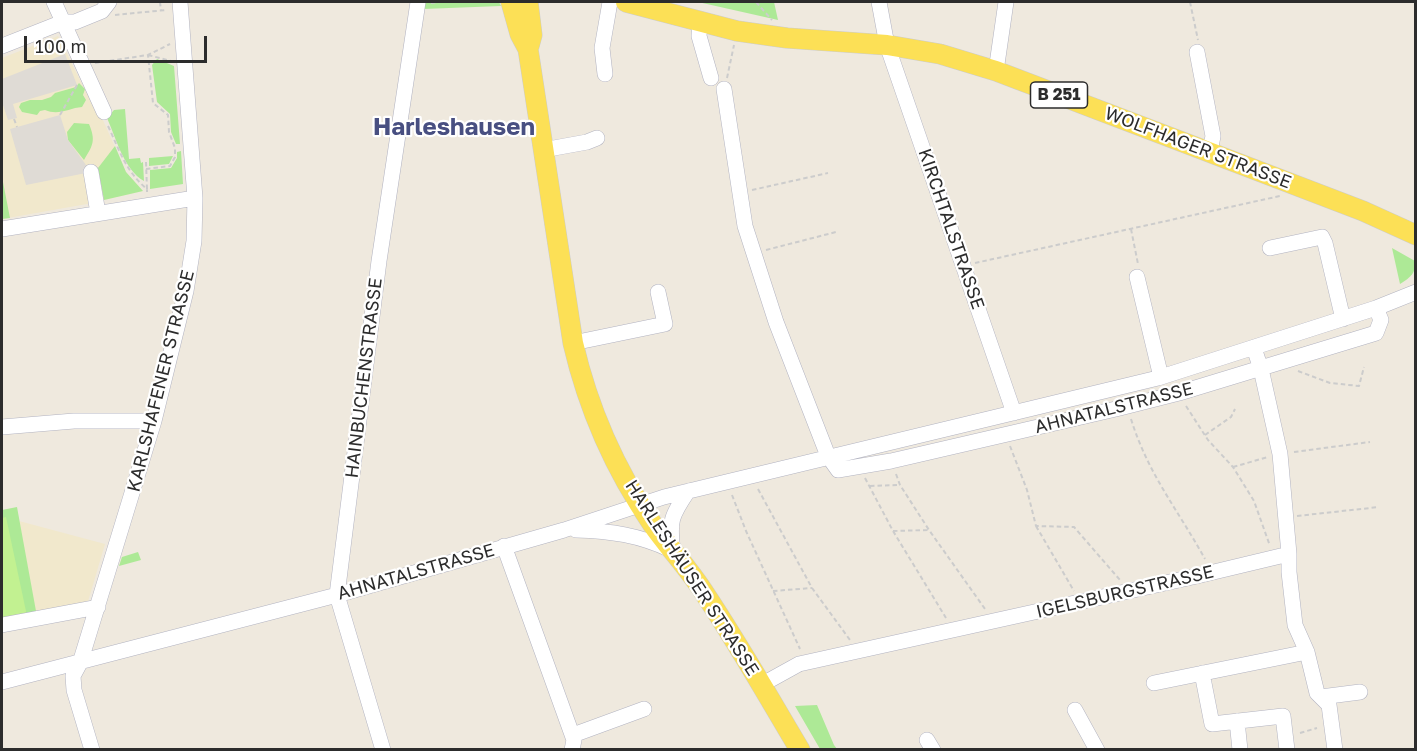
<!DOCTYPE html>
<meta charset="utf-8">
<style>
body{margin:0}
#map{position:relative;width:1417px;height:751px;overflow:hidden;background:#efe9de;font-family:"Golos Text",sans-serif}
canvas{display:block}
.frame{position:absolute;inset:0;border:3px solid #2c2c2c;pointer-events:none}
.scale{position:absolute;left:24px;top:36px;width:183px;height:27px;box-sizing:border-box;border:3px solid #2c2c2c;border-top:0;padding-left:8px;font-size:18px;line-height:21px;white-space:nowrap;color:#2c2c2c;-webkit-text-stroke:4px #fff;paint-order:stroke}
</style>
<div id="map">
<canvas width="1417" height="751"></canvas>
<div class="frame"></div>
<div class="scale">100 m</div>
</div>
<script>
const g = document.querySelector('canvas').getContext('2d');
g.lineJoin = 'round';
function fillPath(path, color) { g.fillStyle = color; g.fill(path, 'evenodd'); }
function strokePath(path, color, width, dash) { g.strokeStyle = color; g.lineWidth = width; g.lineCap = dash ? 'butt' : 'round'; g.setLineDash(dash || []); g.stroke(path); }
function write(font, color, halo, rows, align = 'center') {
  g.font = font + ' "Golos Text",sans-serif'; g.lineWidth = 4.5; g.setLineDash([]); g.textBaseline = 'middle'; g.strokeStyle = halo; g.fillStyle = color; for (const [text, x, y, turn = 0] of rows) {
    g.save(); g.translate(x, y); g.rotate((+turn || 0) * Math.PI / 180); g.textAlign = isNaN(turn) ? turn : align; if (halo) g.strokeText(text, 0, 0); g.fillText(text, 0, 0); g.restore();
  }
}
const education = new Path2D(`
 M 58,36 L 87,94 L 94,100 L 126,172 L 143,191 L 87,204 L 2,219 L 2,58 Z
 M 19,521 L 105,544 L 87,605 L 36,614 Z`);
const green = new Path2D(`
 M 424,2 L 499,2 L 501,6 L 423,9 Z
 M 698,2 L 774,2 L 778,20 Z
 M 157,59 L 174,66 L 180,144 L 176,144 L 171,132 L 170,114 L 157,102 L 152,65 Z
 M 79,83 L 85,89 L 83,95 L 86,100 L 82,107 C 69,108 59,116 45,110 L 40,111 L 37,115 L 22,112 L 19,107 L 21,103 L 30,100 L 42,100 L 51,97 L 55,93 L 76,87 Z
 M 125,109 L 129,159 L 140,158 L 141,163 L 143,162 L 144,181 C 124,170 116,138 107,118 L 114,110 Z
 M 74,123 L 89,124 C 96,141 93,145 84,160 L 68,140 L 67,132 Z
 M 115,146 L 126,172 L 143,191 L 104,200 L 98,168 Z
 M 181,151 L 183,184 L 150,189 L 150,170 L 171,168 L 177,158 L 177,152 Z
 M 173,156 L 169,164 L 149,166 L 149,158 Z
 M 3,182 L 10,218 L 2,219 L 2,183 Z
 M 1392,248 L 1415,261 C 1416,273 1411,277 1400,284 Z
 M 17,507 L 38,622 L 2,629 L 2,510 Z
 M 138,552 L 141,560 L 119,566 L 122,557 Z
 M 817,705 L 834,745 L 837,749 L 820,749 L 795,706 Z`);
const pitch = new Path2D(`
 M 6,517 L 27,616 L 2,621 L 2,518 Z`);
const plaza = new Path2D(`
 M 65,54 L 77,85 L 13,104 L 17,118 L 8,120 L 2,102 L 2,79 Z
 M 60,115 L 68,140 L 91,172 L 26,185 L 10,129 Z`);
const path = new Path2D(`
 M 160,2 L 161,11
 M 756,2 L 772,20
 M 1190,2 L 1198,40
 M 431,3 L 440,2
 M 115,15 L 166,10
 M 148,55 L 171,61
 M 95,63 L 148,55 L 170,44
 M 727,78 L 734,45
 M 60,115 L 77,85
 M 14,119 L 17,127
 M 108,126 C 119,149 126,172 147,189 L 147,192
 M 146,162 L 147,189
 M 146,169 L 170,166 L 175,157 L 175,148 L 169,132 L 168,115 L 153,103 L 148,55
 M 752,190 L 828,173
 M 1131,229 L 1138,264
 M 766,250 L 836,232
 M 975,263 L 1280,196
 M 1298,371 L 1330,383 L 1359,386 L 1364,367
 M 1186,406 L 1208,440 L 1233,467 L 1254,501 L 1270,546
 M 1131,419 C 1148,474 1178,510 1205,559
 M 1205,435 L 1231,417 L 1235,409
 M 1010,446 L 1027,490 L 1036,526 L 1074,527 L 1120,580
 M 1294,452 L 1370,442
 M 1233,467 L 1268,457
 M 896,474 L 900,485 L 929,530 L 985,609
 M 865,478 L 893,531 L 946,618
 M 870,486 L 900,485
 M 758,489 L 812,588 L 850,640
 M 732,495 L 746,531 L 800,649
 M 1297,516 L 1379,507
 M 1036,526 L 1074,591
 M 893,531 L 929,530
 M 773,591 L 812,588
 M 1300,733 L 1317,728`);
const minor = new Path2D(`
 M 54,2 L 104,112
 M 879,2 L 887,45 L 1014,413
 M 700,20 L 699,36 L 711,78
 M 2,46 L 63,22 L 75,22 L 102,11 L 109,2
 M 1197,52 L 1213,136 L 1210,152
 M 996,71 L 1006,2
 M 605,74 L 602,48 L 610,2
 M 724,89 L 745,226 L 776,322 L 828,456 L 838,470 L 891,461 L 1120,408 L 1179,393 L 1376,333 L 1381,320 L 1376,308
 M 543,150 L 587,142 L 597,138
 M 91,172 L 98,213
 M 2,229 L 195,198
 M 1270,248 L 1322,237 L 1325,243 L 1343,319
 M 1137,277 L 1161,377
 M 573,343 L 665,324 L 658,292
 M 2,427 L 74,421 L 154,421
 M 576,530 C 611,531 639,535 671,550
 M 504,546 L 574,740 L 572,750
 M 673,551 C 669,521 671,516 688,491
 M 1289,554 L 1289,572 L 1295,625 L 1307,652 L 1317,693 L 1329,705 L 1335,750
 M 2,625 L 98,607
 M 1202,673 L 1212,724 L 1283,716 L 1287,750
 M 2,682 L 337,595 L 564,530 L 664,497 L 1158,378 L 1376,308 L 1416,292
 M 1154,683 L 1307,652
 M 761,685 L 799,664 L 1197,576 L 1289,554 L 1280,454 L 1261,369 L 1254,348
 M 1321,697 L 1360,692
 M 1075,710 L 1097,750
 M 1237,721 L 1240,750
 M 573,735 L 644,709
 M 927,740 L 933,750
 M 92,750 L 74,690 L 73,676 L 80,663 L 154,421 L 186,291 L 194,241 L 195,198 L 180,2
 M 383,750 L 337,595 L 379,261 L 418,2`);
const major = new Path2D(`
 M 511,2 L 520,34 L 528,49 L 573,343 C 588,408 616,471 653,525 C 670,549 690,570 705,594 C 739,645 769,698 800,750
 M 528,2 L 532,35 L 529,46
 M 626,2 L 737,31 L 787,38 L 887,45 L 940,54 L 996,71 L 1193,146 L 1363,211 L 1416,235`);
const shields = [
 [1059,95,57]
];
const shieldNames = [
 ["B 251",1059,95]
];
const streetNames = [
 ["WOLFHAGER STRASSE",1198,148,21],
 ["KIRCHTALSTRASSE",951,229,71],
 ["HAINBUCHENSTRASSE",364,378,-83],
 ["KARLSHAFENER STRASSE",161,381,-76],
 ["AHNATALSTRASSE",1114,408,-14],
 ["AHNATALSTRASSE",416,572,-16],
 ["HARLESHÄUSER STRASSE",692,578,57],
 ["IGELSBURGSTRASSE",1125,592,-13]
];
const districtNames = [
 ["Harleshausen",454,127]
];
fillPath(education, '#f1e8cc');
fillPath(green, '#ade996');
fillPath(pitch, '#c2f191');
fillPath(plaza, '#dfdbd5');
strokePath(minor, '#b2b3c1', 16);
strokePath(major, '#ccc', 21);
strokePath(path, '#ccc', 2, [4.5, 3]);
strokePath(minor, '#fff', 15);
strokePath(major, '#fce056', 20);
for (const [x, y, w] of shields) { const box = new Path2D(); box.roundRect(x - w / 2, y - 13, w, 26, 4.5); g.fillStyle = '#fff'; g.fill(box); strokePath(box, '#2c2c2c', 1.5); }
write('bold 16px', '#2c2c2c', null, shieldNames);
write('18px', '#2c2c2c', '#fff', streetNames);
write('bold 24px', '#484f81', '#fff', districtNames);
</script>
